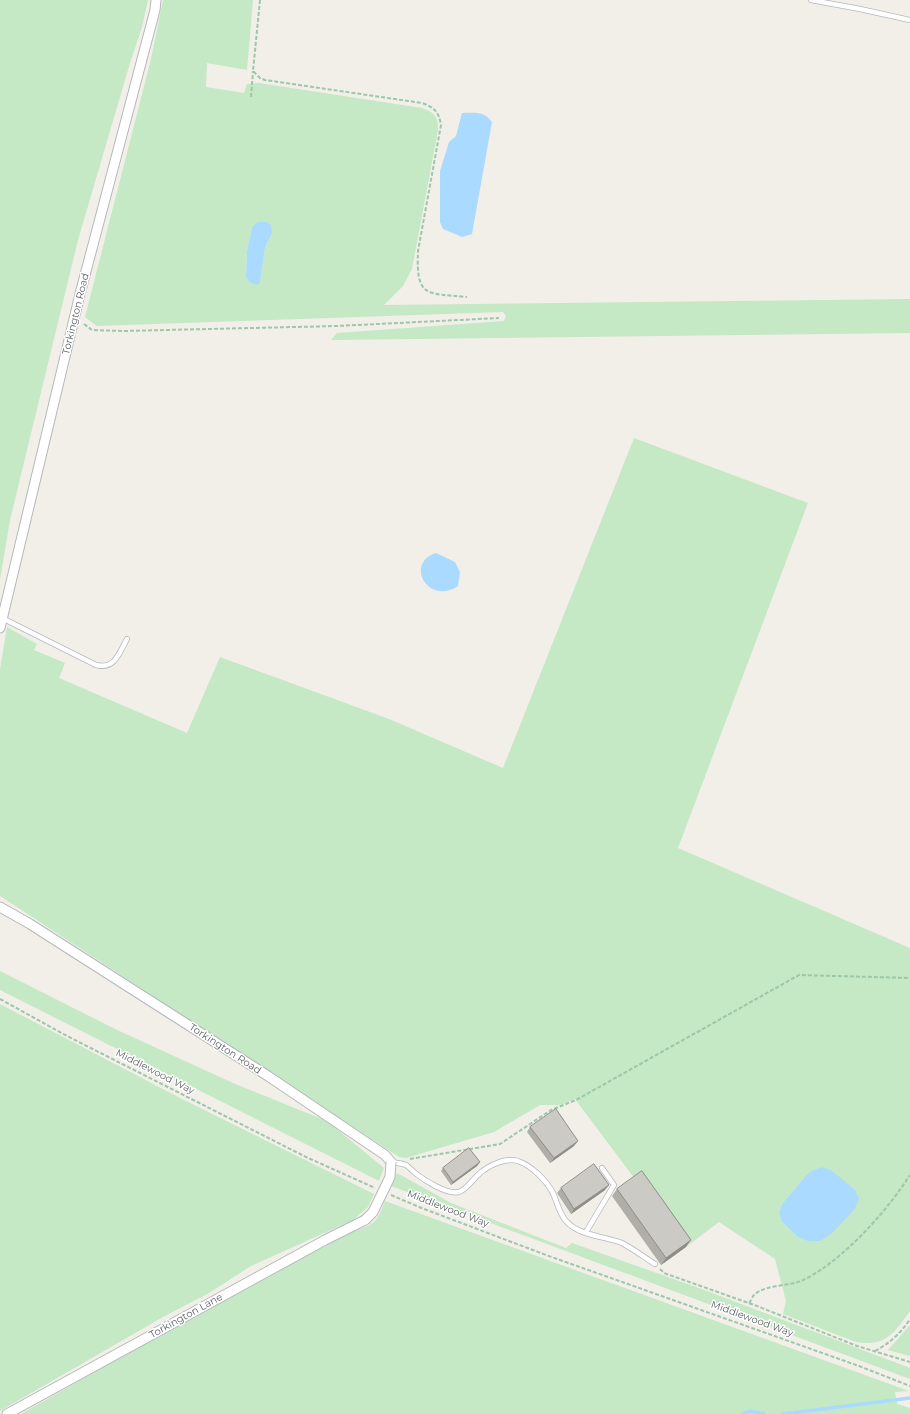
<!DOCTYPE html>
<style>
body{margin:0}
canvas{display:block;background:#f1efe8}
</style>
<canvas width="910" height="1414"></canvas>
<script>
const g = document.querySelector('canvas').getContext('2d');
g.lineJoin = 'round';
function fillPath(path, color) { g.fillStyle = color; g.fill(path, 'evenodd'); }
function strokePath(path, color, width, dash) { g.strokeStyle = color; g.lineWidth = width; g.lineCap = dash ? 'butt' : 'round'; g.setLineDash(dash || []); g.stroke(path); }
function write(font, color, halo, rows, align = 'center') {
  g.font = font + ' Montserrat,sans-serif'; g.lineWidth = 3; g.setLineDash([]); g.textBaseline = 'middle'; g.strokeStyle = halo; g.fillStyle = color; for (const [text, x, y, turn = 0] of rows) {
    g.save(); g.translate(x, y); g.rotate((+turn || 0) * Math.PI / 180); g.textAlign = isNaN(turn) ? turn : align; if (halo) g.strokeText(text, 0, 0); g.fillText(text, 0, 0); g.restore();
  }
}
const green = new Path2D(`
 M 0,0 L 148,0 L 142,27 L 130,63 L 78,240 L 10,520 L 0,580 Z
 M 163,0 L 253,0 L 247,70 L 207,63 L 206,87 L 244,93 L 247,84 L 259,83 L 422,108 C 435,113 438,116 438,130 L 412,269 L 403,286 L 384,305 L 910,299 L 910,333 L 331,340 L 337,333 L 504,321 L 506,316 L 503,312 L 97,326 L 85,317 L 151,59 ZM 252,227 L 268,242 L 265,248 L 260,282 L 249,282 L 246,277 L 247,251 Z
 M 634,438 L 808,503 L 678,848 L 910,948 L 910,1311 C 894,1333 886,1347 856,1342 L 783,1314 L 786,1301 L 775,1259 L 719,1222 L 686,1247 L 575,1099 L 560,1105 L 540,1105 L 494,1132 L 406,1158 L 399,1157 L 0,896 L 0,669 L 7,627 L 37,644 L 34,650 L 65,663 L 59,678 L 187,733 L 220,657 L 389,719 L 503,768 ZM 821,1167 L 855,1190 L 798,1237 L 782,1222 L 779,1213 L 782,1204 L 809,1172 Z
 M 0,971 L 115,1029 L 233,1083 L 327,1121 L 384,1168 L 379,1181 L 0,990 Z
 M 0,1004 L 184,1100 L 374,1194 L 368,1207 L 353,1220 L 251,1266 L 209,1293 L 163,1317 L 0,1411 Z
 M 397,1173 L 451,1203 L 566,1248 L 572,1243 L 699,1288 L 910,1368 L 910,1379 L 391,1186 Z
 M 385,1201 L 909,1391 L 895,1392 L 897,1404 L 910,1408 L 910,1414 L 21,1414 L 239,1290 L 353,1232 C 374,1224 377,1223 385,1201 Z
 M 910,1325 L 910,1356 L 888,1350 Z`);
const water = new Path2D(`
 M 462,113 C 475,113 484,111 492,122 L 472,234 L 462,237 L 443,229 L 440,222 L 440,171 L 449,142 L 456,136 Z
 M 258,222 L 266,222 L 271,225 L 272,232 L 265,248 L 260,282 L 258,285 L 249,282 L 246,277 L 247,251 L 252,227 Z
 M 436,553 L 455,562 L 460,572 L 458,586 C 428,606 404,563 436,553 Z
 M 821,1167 L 831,1170 L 855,1190 L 859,1198 L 855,1209 L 831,1234 L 820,1241 L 808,1241 L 798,1237 L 782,1222 L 779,1213 L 782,1204 L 809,1172 Z`);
const stream = new Path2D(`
 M 743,1414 L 751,1411 L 764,1414
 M 783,1414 L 910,1398`);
const path = new Path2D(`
 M 260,0 L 253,71 L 260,78 L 265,80 L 422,103 C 434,107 439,112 441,125 L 418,251 C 416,298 426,293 467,297
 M 251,97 L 253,71
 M 84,324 L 92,330 L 123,331 L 337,326 L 499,318
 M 0,999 L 67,1036 L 306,1157 L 375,1188
 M 410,1159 L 500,1144 L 551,1110 L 576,1100 L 799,975 L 910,978
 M 391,1195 L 419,1207 L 546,1255 L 859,1366 L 910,1386
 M 660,1269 L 664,1273 L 757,1306 L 857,1346 L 910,1362
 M 749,1303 C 751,1301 752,1297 754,1295 C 764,1285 788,1286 801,1281 C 808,1278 816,1273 822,1269 C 855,1246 888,1209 910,1175
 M 875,1351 C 890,1343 901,1333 910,1319`);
const lane = new Path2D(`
 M 811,0 L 860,9 L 910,20
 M 2,618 L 96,665 C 115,670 119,653 127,639
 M 391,1162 C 396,1163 401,1163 406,1165 C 409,1167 412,1170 415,1173 C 424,1180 447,1195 459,1192 C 467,1189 472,1180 479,1174 C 488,1166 505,1157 518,1161 C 532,1166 546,1180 553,1193 C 557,1202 559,1213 566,1221 C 579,1236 604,1236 622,1243 C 633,1249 644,1257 655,1264
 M 586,1232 L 614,1185 L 602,1168`);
const street = new Path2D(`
 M 0,628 L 80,294 L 155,10 L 156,0
 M 0,907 L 30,924 L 268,1076 L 385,1155 L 391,1162
 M 7,1414 L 325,1240 L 365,1220`);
const streetBridge = new Path2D(`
 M 365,1220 L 373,1212 L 390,1177 L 391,1162`);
const wall = new Path2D(`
 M 530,1127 L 574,1146 L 550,1163 L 527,1132 Z
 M 480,1162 L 477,1166 L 451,1185 L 441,1171 L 443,1168 Z
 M 561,1188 L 605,1190 L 571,1214 L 557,1193 Z
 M 617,1189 L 686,1247 L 661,1265 L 612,1196 Z`);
const shadedWall = new Path2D(`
 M 578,1141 L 574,1146 L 550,1163 L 554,1158 Z
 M 480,1162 L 477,1166 L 451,1185 L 453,1182 Z
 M 609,1185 L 605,1190 L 571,1214 L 574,1209 Z
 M 691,1240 L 686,1247 L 661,1265 L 666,1258 Z`);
const building = new Path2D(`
 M 556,1109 L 578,1141 L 554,1158 L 530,1127 Z
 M 469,1148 L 480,1162 L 453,1182 L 443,1168 Z
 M 594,1164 L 609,1185 L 574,1209 L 561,1188 Z
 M 642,1171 L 691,1240 L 666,1258 L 617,1189 Z`);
const streetNames = [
 ["Torkington Road",76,314,-76],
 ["Torkington Road",225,1049,33],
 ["Middlewood Way",155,1072,27],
 ["Middlewood Way",448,1209,21],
 ["Torkington Lane",186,1316,-29],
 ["Middlewood Way",752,1319,20]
];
fillPath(green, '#c5e8c5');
fillPath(water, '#aadaff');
strokePath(stream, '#aadaff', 3.5);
strokePath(lane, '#b5b8bc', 6);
strokePath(street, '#b5b8bc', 11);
strokePath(path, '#9cc7a9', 2, [4, 2]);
strokePath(lane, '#fff', 4.5);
strokePath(street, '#fff', 9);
strokePath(streetBridge, '#b5b8bc', 11, []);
strokePath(streetBridge, '#fff', 9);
fillPath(wall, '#afaea9');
fillPath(shadedWall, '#8f8d8a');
fillPath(building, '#cccac5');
strokePath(building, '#8f8d8a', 1);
write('10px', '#5f6368', '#fff', streetNames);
</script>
